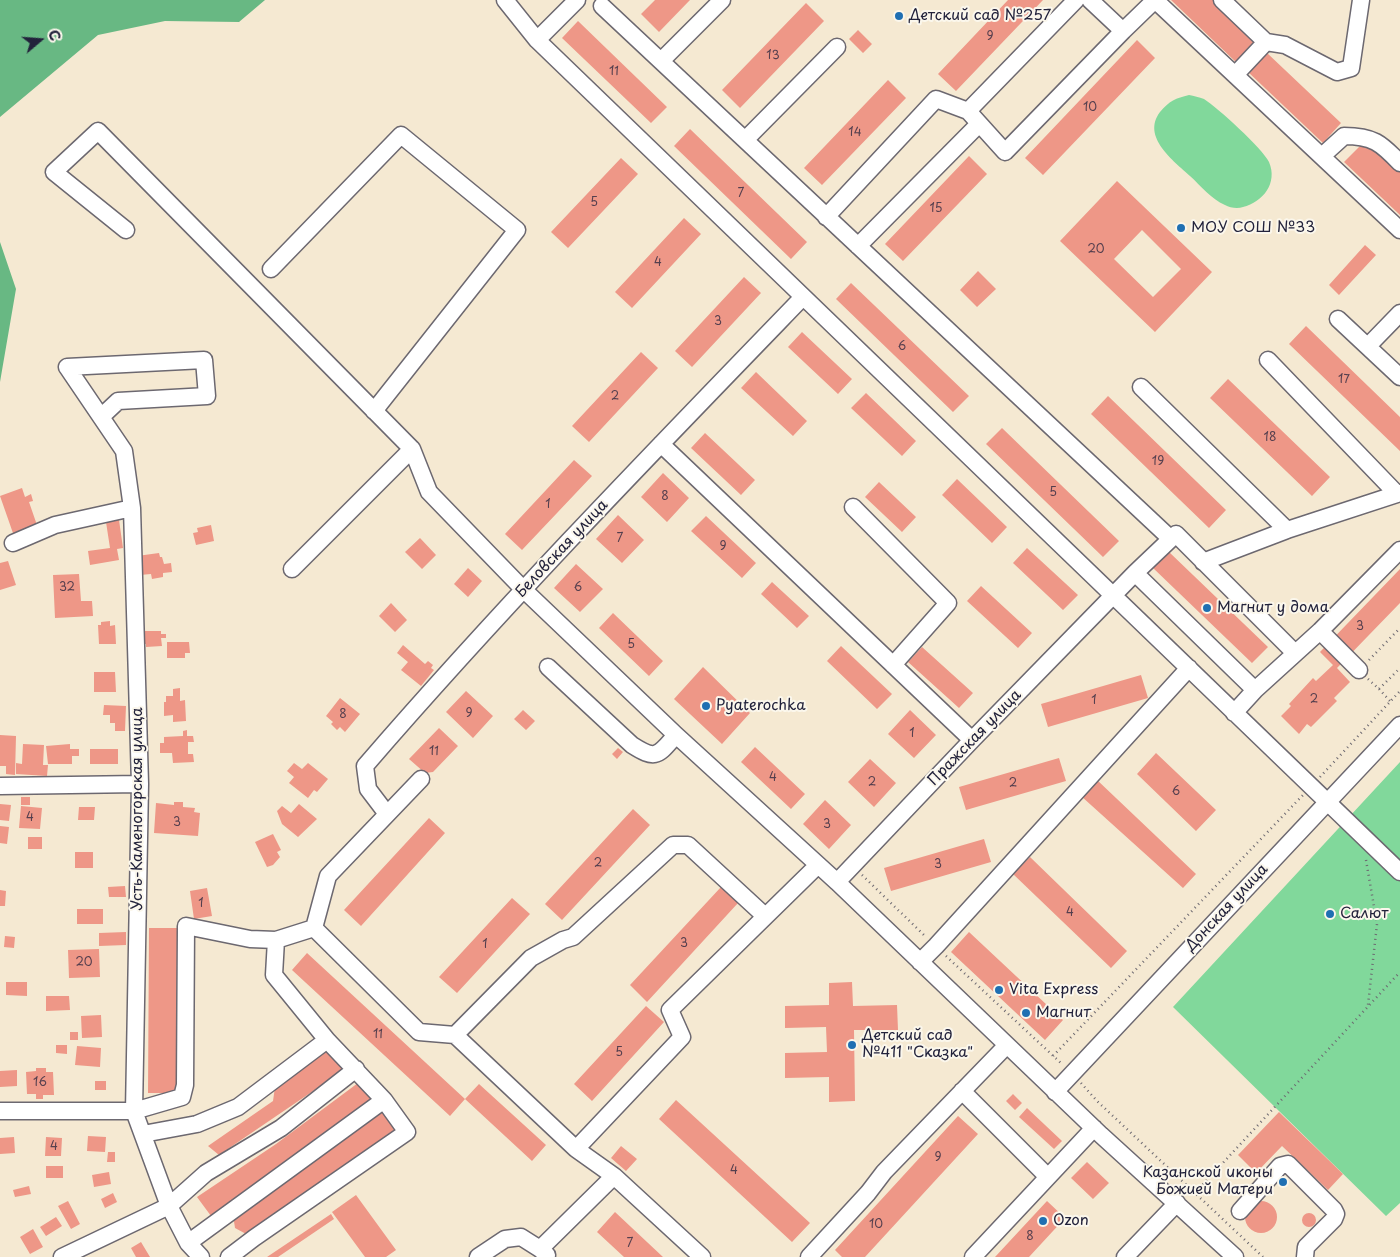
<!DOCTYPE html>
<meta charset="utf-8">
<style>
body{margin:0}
#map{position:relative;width:1400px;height:1257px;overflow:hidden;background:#f5e9d2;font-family:"Playpen Sans",sans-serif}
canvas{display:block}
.north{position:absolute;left:15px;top:15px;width:50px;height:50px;-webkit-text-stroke:4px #fbf7ec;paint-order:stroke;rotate:72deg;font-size:14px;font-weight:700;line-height:20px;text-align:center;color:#22223b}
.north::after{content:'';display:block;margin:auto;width:18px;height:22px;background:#22223b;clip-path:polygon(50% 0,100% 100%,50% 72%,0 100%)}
</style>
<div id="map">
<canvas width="1400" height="1257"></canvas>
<div class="north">С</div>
</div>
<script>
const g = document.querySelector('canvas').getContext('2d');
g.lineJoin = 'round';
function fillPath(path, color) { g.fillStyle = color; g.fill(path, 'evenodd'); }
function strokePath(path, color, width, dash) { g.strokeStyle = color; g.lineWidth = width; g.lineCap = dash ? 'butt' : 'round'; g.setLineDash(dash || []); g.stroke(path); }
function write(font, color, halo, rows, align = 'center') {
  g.font = font + ' "Playpen Sans",sans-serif'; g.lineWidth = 4; g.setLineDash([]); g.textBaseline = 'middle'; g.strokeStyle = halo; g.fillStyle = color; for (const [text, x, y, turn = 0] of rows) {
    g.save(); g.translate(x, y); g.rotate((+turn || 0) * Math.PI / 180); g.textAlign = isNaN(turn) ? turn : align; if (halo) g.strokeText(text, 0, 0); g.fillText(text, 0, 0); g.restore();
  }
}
const green = new Path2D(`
 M 1189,95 C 1194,96 1199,97 1204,99 C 1217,107 1263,149 1269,162 C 1278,183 1263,202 1243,207 C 1238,209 1230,208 1225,205 C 1211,199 1201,186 1190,176 C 1174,161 1141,137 1160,112 C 1169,101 1176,98 1189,95 Z
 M 1400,762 L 1400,1203 L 1386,1216 L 1173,1007 Z`);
const forest = new Path2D(`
 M 0,0 L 265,0 L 239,22 L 165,21 L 98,35 L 0,117 Z
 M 0,242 L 16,289 L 0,382 Z`);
const building = new Path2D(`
 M 655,0 L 690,0 L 659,32 L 641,14 Z
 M 1008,0 L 1043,0 L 956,91 L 938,74 Z
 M 1171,0 L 1214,0 L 1259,43 L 1239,65 Z
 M 806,3 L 824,21 L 740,108 L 722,90 Z
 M 578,21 L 667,107 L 651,123 L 562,38 Z
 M 858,30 L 872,44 L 863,53 L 849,39 Z
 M 1137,40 L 1155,58 L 1043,175 L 1025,158 Z
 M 1266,52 L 1341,123 L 1323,143 L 1247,71 Z
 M 888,80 L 906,98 L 822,185 L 804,168 Z
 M 690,129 L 807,242 L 791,259 L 674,146 Z
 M 1363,143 L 1384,155 L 1400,171 L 1400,215 L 1344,162 Z
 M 969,156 L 987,174 L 903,261 L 885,244 Z
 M 621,158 L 638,174 L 568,248 L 551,232 Z
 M 1117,181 L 1212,272 L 1155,332 L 1060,241 ZM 1142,230 L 1181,269 L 1153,297 L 1114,259 Z
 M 684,218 L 701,234 L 632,308 L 615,292 Z
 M 1365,245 L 1376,255 L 1339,295 L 1329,285 Z
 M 978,271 L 996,289 L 977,307 L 960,290 Z
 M 744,277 L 761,293 L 692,367 L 675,351 Z
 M 851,283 L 969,396 L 953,412 L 836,299 Z
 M 1306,326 L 1400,417 L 1400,451 L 1289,344 Z
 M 802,332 L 852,379 L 838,394 L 788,347 Z
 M 641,352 L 658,368 L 589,442 L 572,426 Z
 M 756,372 L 807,421 L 793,436 L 741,388 Z
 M 1228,379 L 1330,477 L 1312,496 L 1210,398 Z
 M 866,393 L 916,441 L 902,456 L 851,408 Z
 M 1108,396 L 1226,510 L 1209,528 L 1091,414 Z
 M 1002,428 L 1119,541 L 1103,557 L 986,444 Z
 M 705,433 L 755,480 L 741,495 L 691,448 Z
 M 574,460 L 592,476 L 522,550 L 505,534 Z
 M 663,473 L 689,498 L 667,522 L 641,497 Z
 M 957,479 L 1007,527 L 992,543 L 942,495 Z
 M 879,482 L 916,517 L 902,532 L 865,497 Z
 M 22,488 L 25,497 L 31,494 L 33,501 L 29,502 L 38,528 L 14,536 L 0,496 Z
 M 618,515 L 644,540 L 622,563 L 596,539 Z
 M 706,516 L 756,563 L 742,578 L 691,531 Z
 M 119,520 L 123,548 L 117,549 L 119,560 L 90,565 L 88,551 L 110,548 L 106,522 Z
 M 211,525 L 214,541 L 196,545 L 193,533 L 198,532 L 197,528 Z
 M 420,538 L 436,555 L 422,569 L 405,552 Z
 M 1027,548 L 1078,595 L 1063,610 L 1013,563 Z
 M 1168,551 L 1268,647 L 1252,663 L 1152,567 Z
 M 159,553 L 160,557 L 162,557 L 164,564 L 171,563 L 172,572 L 163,573 L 163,577 L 152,579 L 151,574 L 140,575 L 137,556 Z
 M 8,561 L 16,585 L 0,590 L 0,563 Z
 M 576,564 L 603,589 L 580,612 L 554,588 Z
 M 468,568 L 482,581 L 468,597 L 454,584 Z
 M 1400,569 L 1400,603 L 1337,668 L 1350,682 L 1334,698 L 1337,701 L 1311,727 L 1307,724 L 1299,734 L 1281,716 L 1291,706 L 1289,704 L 1313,678 L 1316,681 L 1333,665 L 1320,652 Z
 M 79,574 L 81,601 L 92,601 L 93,616 L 55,618 L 53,575 Z
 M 772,582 L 809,616 L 797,628 L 761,594 Z
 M 981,586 L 1032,633 L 1018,648 L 967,601 Z
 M 391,603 L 407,620 L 395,632 L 379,616 Z
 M 613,613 L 663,661 L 649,676 L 599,628 Z
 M 110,621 L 110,626 L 115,625 L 116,644 L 99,644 L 98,625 L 101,625 L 101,622 Z
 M 142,631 L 161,631 L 161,634 L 166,634 L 166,638 L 161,638 L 162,646 L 146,647 L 146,644 L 143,644 Z
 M 167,642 L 189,642 L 190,653 L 185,653 L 185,658 L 167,658 Z
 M 403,645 L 425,664 L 428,661 L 433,665 L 431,668 L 434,670 L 421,686 L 401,670 L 408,662 L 397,653 Z
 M 841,646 L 892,694 L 877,709 L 827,661 Z
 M 922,647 L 973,693 L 959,708 L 908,662 Z
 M 703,667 L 750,713 L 722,744 L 674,699 Z
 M 94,672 L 115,672 L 116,692 L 94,692 Z
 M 1141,675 L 1148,698 L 1048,727 L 1041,704 Z
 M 180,688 L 180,701 L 185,700 L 186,721 L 173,722 L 173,715 L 164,716 L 164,702 L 166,702 L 166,696 L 173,696 L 173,689 Z
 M 466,691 L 493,716 L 473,738 L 446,712 Z
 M 340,698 L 360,714 L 345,732 L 340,727 L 337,730 L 331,724 L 333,722 L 326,716 Z
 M 104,705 L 126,706 L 125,731 L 115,731 L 115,723 L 110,723 L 110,715 L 103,715 Z
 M 523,710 L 535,721 L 526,730 L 514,719 Z
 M 910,710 L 936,735 L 914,758 L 888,734 Z
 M 439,728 L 458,746 L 433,772 L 425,773 L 409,759 Z
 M 187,730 L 187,736 L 193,736 L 194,742 L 188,742 L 188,754 L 193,754 L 194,762 L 173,763 L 172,753 L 160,753 L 160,743 L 164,743 L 164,737 L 183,736 L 183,731 Z
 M 0,735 L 16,736 L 15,775 L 6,774 L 6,766 L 0,766 Z
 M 23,744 L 44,745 L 43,765 L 48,765 L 47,776 L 16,774 L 16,763 L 22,764 Z
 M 70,744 L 70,749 L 79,749 L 79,756 L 72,756 L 72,764 L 48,764 L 46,746 Z
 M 755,747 L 805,794 L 791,809 L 741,762 Z
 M 618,748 L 623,752 L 617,759 L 612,754 Z
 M 90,749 L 118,749 L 118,764 L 90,764 Z
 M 1156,753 L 1216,810 L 1196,831 L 1137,774 Z
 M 1059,758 L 1066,781 L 966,810 L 959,787 Z
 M 870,759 L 896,783 L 874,807 L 848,782 Z
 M 294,763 L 302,769 L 308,763 L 328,779 L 317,792 L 314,790 L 308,798 L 289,783 L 294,777 L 287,771 Z
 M 1096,779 L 1196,874 L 1183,888 L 1081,796 Z
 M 21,797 L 30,797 L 30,805 L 21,805 Z
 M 825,800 L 851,825 L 829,849 L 803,824 Z
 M 174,802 L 183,802 L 183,807 L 195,808 L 194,812 L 200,813 L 198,836 L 154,833 L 156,803 L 174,805 Z
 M 0,804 L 11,805 L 9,821 L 0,820 Z
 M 299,804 L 317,819 L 298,837 L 282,824 L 277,811 L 282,806 L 291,813 Z
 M 21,806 L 42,808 L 40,829 L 19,828 Z
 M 79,807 L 95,807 L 94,820 L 78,820 Z
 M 633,809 L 650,825 L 562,920 L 545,904 Z
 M 429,818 L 445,833 L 361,926 L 344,910 Z
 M 0,826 L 9,827 L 7,844 L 0,843 Z
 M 273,834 L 281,850 L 277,852 L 280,857 L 273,865 L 267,867 L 255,842 Z
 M 28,837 L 42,837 L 42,849 L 28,849 Z
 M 984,839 L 991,862 L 891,891 L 884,868 Z
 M 75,852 L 93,852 L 93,868 L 75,868 Z
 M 1030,857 L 1127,951 L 1111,968 L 1013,874 Z
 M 125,886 L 126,897 L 109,897 L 108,887 Z
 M 721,887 L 738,903 L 647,1002 L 630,985 Z
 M 207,888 L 212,916 L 194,919 L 190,891 Z
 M 0,890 L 6,891 L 5,906 L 0,906 Z
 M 512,898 L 530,914 L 457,993 L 439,977 Z
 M 77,909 L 103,909 L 103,924 L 77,924 Z
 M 149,928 L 178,928 L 177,1093 L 148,1093 Z
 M 126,932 L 126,945 L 99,946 L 99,933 Z
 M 969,932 L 1063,1020 L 1045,1040 L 951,952 Z
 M 5,936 L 15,937 L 14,948 L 4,947 Z
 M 99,949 L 100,977 L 69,978 L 68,950 Z
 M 307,953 L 465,1099 L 450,1116 L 292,970 Z
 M 6,982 L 27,982 L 27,996 L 6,995 Z
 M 852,982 L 853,1006 L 897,1005 L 898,1030 L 854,1030 L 855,1101 L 829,1102 L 829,1077 L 785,1078 L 785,1053 L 827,1052 L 826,1027 L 785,1028 L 785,1006 L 829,1005 L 829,983 Z
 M 46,996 L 69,996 L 70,1010 L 46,1011 Z
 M 646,1006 L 664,1022 L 592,1101 L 574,1084 Z
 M 101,1015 L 102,1037 L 82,1038 L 81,1016 Z
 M 70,1032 L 78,1032 L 78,1040 L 70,1040 Z
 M 56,1045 L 67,1045 L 67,1054 L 56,1053 Z
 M 77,1046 L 101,1048 L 100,1067 L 75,1065 Z
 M 329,1049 L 344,1070 L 219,1155 L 208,1146 L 273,1101 L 275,1087 Z
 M 36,1068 L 46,1068 L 46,1072 L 53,1072 L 54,1095 L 43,1095 L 43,1099 L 36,1099 L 36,1094 L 27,1094 L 26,1072 L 36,1071 Z
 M 17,1070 L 17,1086 L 0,1087 L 0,1071 Z
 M 362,1080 L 375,1099 L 211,1216 L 197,1197 L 276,1144 Z
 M 95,1081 L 106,1081 L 106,1090 L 95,1090 Z
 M 479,1084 L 546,1145 L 532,1161 L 465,1099 Z
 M 1013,1094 L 1022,1103 L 1015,1110 L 1006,1101 Z
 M 676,1100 L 810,1223 L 792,1242 L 659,1119 Z
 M 1027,1108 L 1062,1141 L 1054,1149 L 1019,1117 Z
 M 386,1109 L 400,1130 L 248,1235 L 235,1228 L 233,1215 Z
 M 1279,1112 L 1343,1174 L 1328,1190 L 1282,1146 L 1256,1173 L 1238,1155 Z
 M 958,1116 L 978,1134 L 865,1257 L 842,1257 L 835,1250 Z
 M 88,1136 L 106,1137 L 105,1152 L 87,1151 Z
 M 14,1137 L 15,1153 L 0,1154 L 0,1138 Z
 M 46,1137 L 62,1138 L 61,1156 L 45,1156 Z
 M 621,1146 L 637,1159 L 626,1171 L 611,1158 Z
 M 108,1152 L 115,1152 L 115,1162 L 107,1162 Z
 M 1087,1162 L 1109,1183 L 1093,1199 L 1071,1178 Z
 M 46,1166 L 63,1166 L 63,1178 L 46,1178 Z
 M 109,1172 L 111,1184 L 94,1187 L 92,1175 Z
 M 29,1186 L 31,1194 L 15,1197 L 13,1190 Z
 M 113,1193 L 117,1202 L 105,1208 L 101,1199 Z
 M 356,1195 L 396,1250 L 386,1257 L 365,1257 L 332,1212 Z
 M 68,1201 L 80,1224 L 71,1229 L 58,1206 Z
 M 1047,1201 L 1065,1218 L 1029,1257 L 995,1257 Z
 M1245 1217a16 16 0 1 1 32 0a16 16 0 1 1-32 0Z
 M 615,1212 L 663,1257 L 624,1257 L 597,1232 Z
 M1302 1220a7 7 0 1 1 14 0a7 7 0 1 1-14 0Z
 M 331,1214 L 334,1219 L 278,1257 L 267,1257 Z
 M 56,1217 L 62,1226 L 46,1236 L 40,1227 Z
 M 33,1229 L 43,1247 L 30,1254 L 20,1237 Z
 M 141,1242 L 150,1257 L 136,1257 L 131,1248 Z`);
const path = new Path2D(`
 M 1369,660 L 1400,628
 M 1368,679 L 1379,689 L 1400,668
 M 1379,689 L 1390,701
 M 1320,777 L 1400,691
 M 1366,860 L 1377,924 L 1368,1005
 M 862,875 L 926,937
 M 946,956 L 1063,1065
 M 1053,1056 L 1303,795
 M 1081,1083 L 1097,1101 L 1195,1193
 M 1263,1257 L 1195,1193 L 1400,972`);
const minor = new Path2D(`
 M 505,0 L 537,40 L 1400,872
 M 1222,0 L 1266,42
 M 602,6 L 1171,539
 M 1123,31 L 1155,0 L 1400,230
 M 537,40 L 577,0
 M 661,61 L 722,0
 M 1235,75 L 1266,42 L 1285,45 L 1337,72 L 1351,68 L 1361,0
 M 968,111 L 1076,0
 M 746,139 L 837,47
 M 1322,156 L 1344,136 C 1373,136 1381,143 1400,163
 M 826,217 L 936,99 L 968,111 L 1005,152 L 1123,31 L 1090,0
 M 126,230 L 54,172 L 98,131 L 412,449 L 429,492 L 523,589 L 676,735 L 837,882 L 1101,1135 L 1235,1257
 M 858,246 L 979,124
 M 271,269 L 401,135 L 517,230 L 374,411
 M 1338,319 L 1400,377
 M 1368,346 L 1400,313
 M 1268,360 L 1397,494
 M 67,367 L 124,451 L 132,508 L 140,784 L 134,1111 L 182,1097 L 185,1085 L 186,926 L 250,939 L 276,940 L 314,928 L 419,1032 L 455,1035 L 576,1149
 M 67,367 L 204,360 L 207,396 L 118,401 L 101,417
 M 1141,387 L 1287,530
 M 661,444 L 972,740
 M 853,507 L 948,603 L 893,665
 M 13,543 L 55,525 L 132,508
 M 1203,562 L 1287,530 L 1400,493
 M 292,569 L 412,449
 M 1135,573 L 1255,690
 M 1320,631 L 1359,670
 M 548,667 L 632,745 C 657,761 658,755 676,735
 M 1234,713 L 1255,690 L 1320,631 L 1400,550
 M 0,786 L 140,784
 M 387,814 L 368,789 L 365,766 C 505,604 654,451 802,298
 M 837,882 L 972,740 L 1135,573 L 1176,534 L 1295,653
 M 314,928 L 328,876 L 421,779
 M 920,962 L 936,946 L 1189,668
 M 455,1035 L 531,958 L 563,940 L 573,937 L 673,845 L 688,845 L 765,916
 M 962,1091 L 1048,1177
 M 1055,1092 L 1400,725
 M 0,1111 L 134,1111 L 169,1206 L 188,1243 L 201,1257
 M 143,1134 L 197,1124 L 238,1107 L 327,1040 L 274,975 L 276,940
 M 614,1176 L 702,1257
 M 1240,1211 L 1280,1166 L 1288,1164 L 1334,1210 L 1336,1214 L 1334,1219 L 1306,1247 L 1305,1257
 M 188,1243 L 384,1100
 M 540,1249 L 614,1176 L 576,1149 L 682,1037 L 670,1010 L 818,865
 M 62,1257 L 169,1206 L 206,1173 L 281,1128 L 356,1069
 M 229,1257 L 254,1238 L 407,1132 L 384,1100 L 327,1040
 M 478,1257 L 505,1239 L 521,1237 L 540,1249 L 547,1255
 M 809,1257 L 868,1193 L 884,1172 L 1007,1045
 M 973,1257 L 1094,1128
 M 1125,1257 L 1177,1203`);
const markers = [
 [899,16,5,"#1f6fb2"],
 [1181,228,5,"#1f6fb2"],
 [1207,608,5,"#1f6fb2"],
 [706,706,5,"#1f6fb2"],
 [1330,914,5,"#1f6fb2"],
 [999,990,5,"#1f6fb2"],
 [1026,1013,5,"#1f6fb2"],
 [852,1045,5,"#1f6fb2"],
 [1283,1182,5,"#1f6fb2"],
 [1043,1221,5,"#1f6fb2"]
];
const numberNames = [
 ["9",990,37],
 ["13",773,56],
 ["11",614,72],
 ["10",1090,108],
 ["14",855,133],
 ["7",741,194],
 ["5",594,203],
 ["15",936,209],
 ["20",1096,250],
 ["4",658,263],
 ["3",718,322],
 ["6",902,347],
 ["17",1344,380],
 ["2",615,397],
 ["18",1270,438],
 ["19",1158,462],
 ["5",1053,493],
 ["8",665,497],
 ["1",548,505],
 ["7",620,539],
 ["9",723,547],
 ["32",67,588],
 ["6",578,588],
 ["3",1360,627],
 ["5",631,645],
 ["2",1314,700],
 ["1",1094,701],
 ["9",469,714],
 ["8",343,715],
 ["1",912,734],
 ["11",434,752],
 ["4",773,778],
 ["2",872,783],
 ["2",1013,784],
 ["6",1176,792],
 ["4",30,818],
 ["3",177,823],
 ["3",827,825],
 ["2",598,864],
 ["3",938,865],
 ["1",201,904],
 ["4",1070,913],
 ["3",684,944],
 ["1",485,945],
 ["20",84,963],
 ["11",378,1035],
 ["5",619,1053],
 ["16",40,1083],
 ["4",54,1147],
 ["9",938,1158],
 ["4",734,1171],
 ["10",876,1225],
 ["8",1030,1237],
 ["7",630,1244]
];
const poiNames = [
 ["Детский сад №257",909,16],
 ["МОУ СОШ №33",1191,228],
 ["Магнит у дома",1217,608],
 ["Pyaterochka",716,706],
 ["Салют",1340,914],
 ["Vita Express",1009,990],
 ["Магнит",1036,1013],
 ["Детский сад",862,1036],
 ["№411 \"Сказка\"",862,1053],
 ["Казанской иконы",1273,1173,"right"],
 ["Божией Матери",1273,1190,"right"],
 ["Ozon",1053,1221]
];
const streetNames = [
 ["Беловская улица",562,549,-47],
 ["Пражская улица",975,738,-46],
 ["Усть-Каменогорская улица",138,809,-90],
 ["Донская улица",1227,908,-47]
];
fillPath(green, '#81d89b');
fillPath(forest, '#68b883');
fillPath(building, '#ee9787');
strokePath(minor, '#6c6870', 19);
strokePath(path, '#6c6870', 2.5, [1, 4]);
strokePath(minor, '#fff', 16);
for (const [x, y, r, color] of markers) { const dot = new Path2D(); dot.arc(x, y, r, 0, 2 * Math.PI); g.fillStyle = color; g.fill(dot); strokePath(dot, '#fbf7ec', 2); }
write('12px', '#553f4e', null, numberNames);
write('15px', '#22223b', '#fbf7ec', poiNames, 'left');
write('15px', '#22223b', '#fbf7ec', streetNames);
</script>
